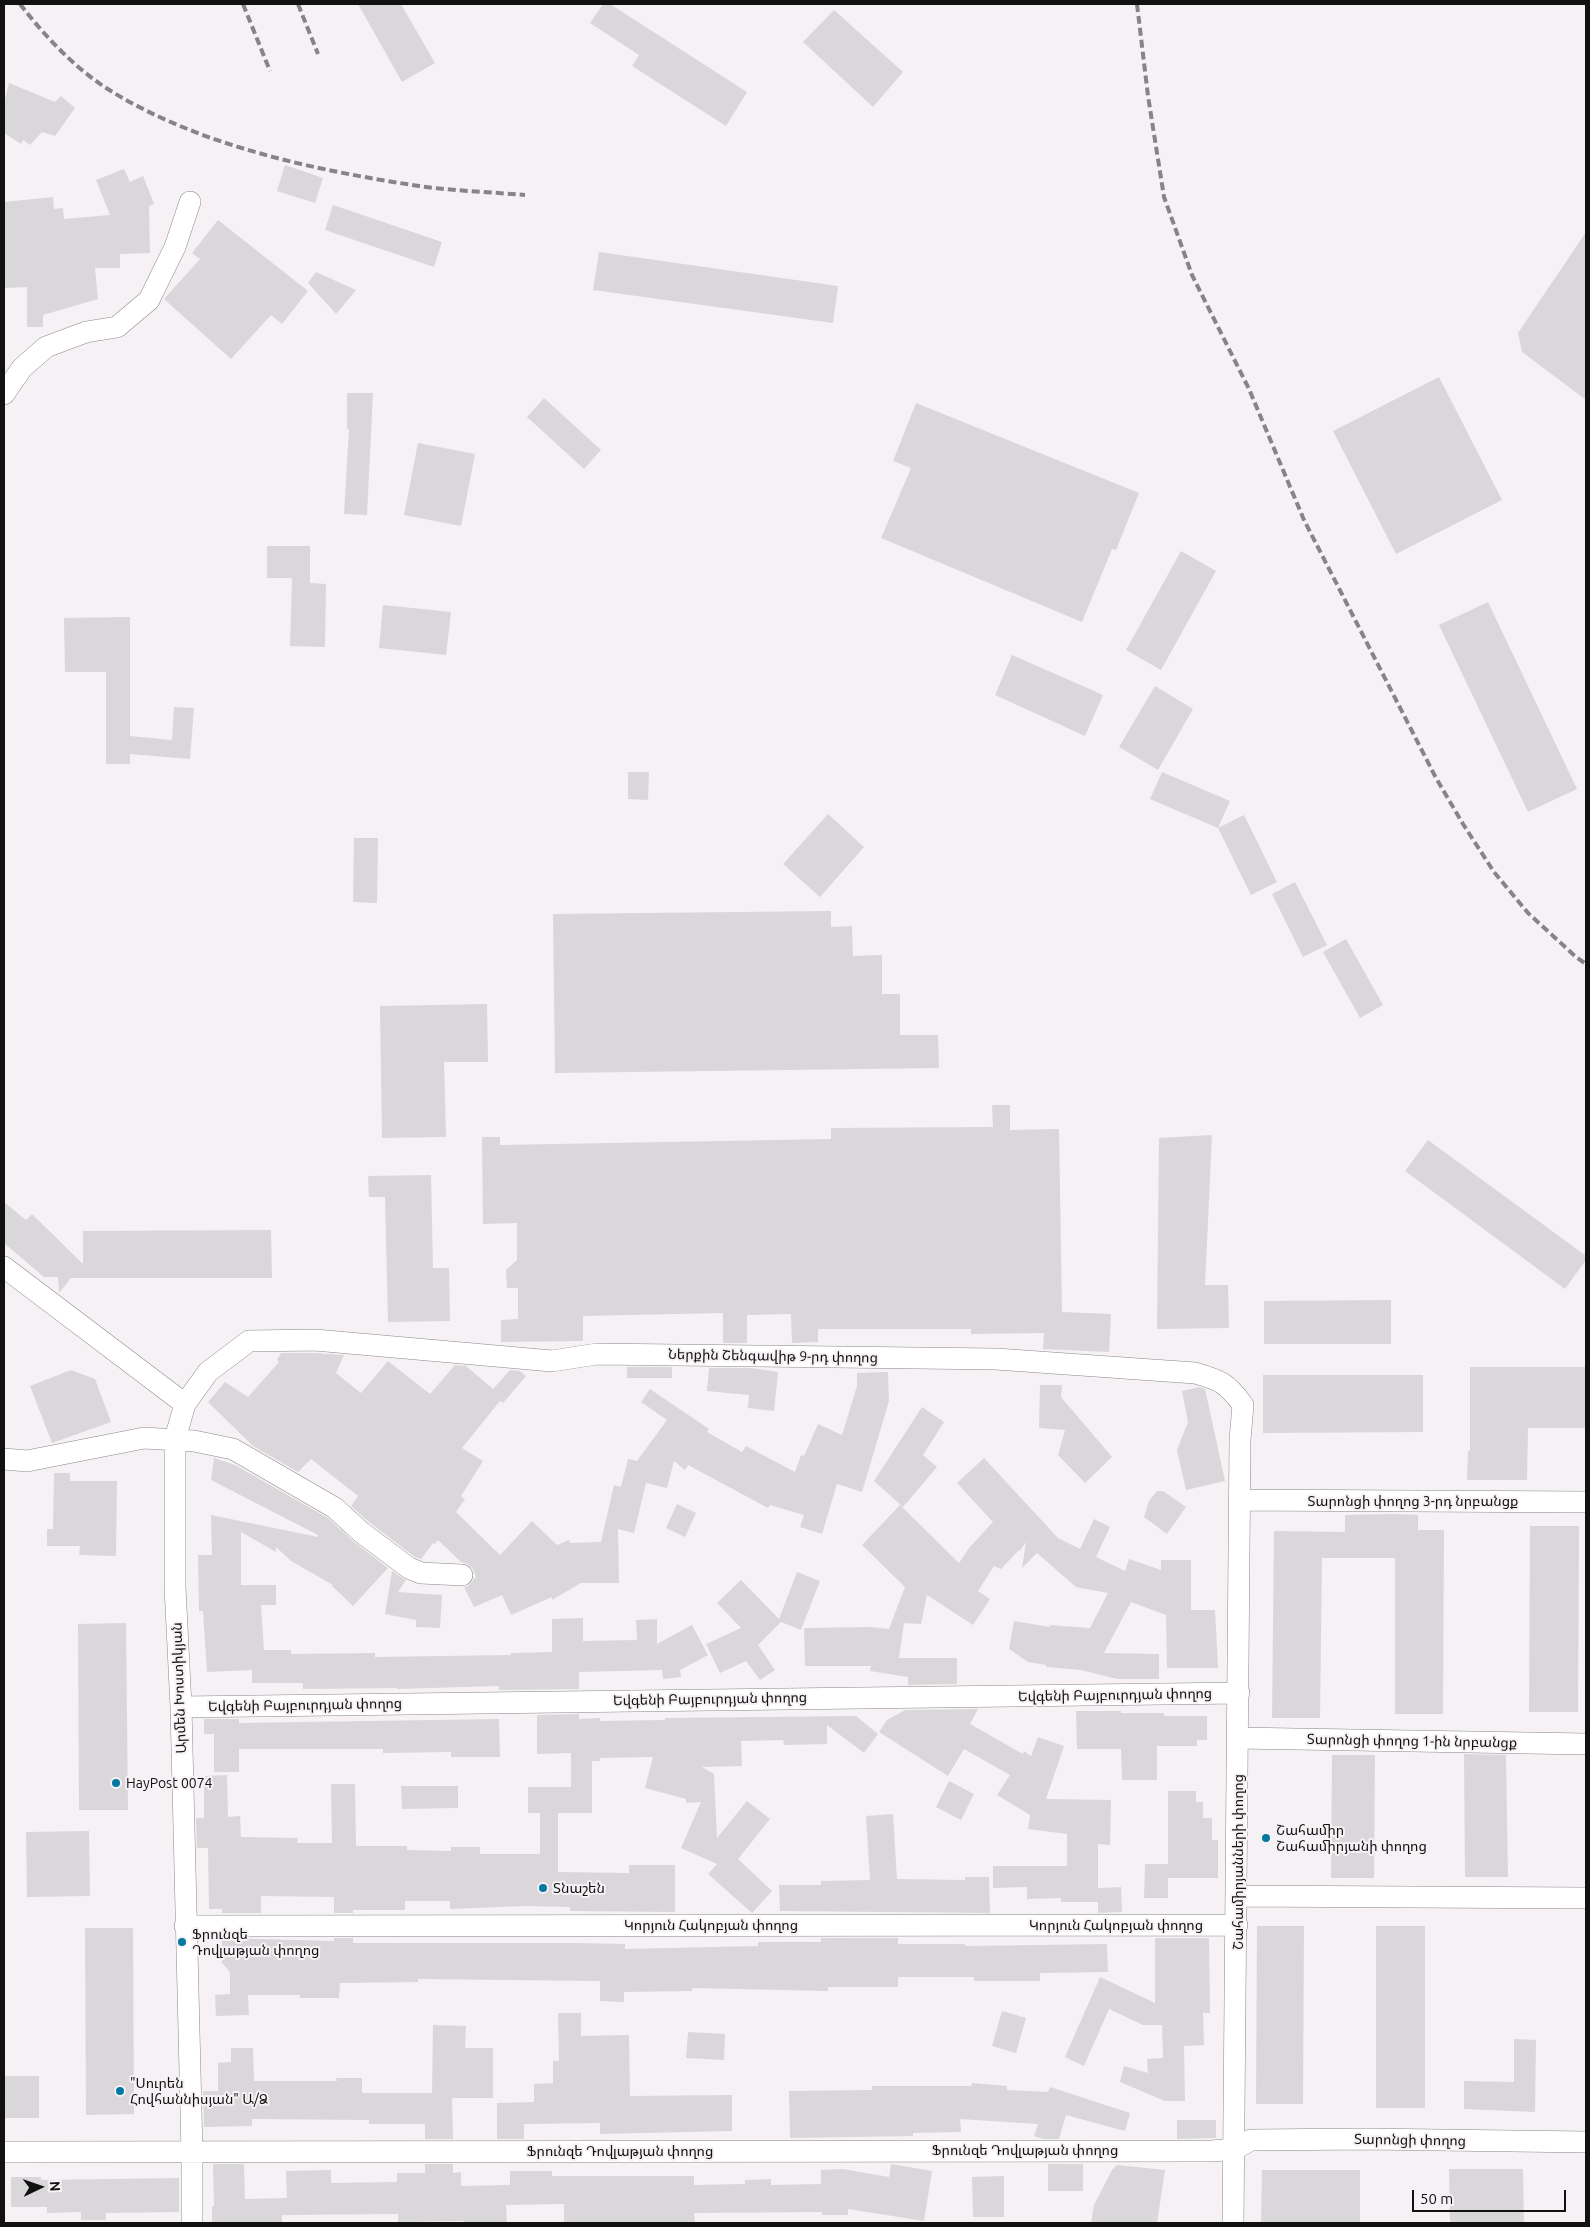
<!DOCTYPE html>
<meta charset="utf-8">
<style>
body{margin:0}
#map{position:relative;width:1590px;height:2227px;overflow:hidden;background:#f5f1f4;font-family:Ubuntu,sans-serif}
canvas{display:block}
.frame{position:absolute;inset:0;border:5px solid #121112;pointer-events:none}
.north{position:absolute;left:15px;top:2162px;width:50px;height:50px;-webkit-text-stroke:4px #f5f1f4;paint-order:stroke;rotate:87deg;font-size:14px;font-weight:700;line-height:20px;text-align:center;color:#121112}
.north::after{content:'';display:block;margin:auto;width:18px;height:22px;background:#121112;clip-path:polygon(50% 0,100% 100%,50% 72%,0 100%)}
.scale{position:absolute;left:1412px;top:2190px;width:154px;height:22px;box-sizing:border-box;border:2px solid #121112;border-top:0;padding-left:6px;font-size:15px;line-height:18px;white-space:nowrap;color:#121112;-webkit-text-stroke:4px #f5f1f4;paint-order:stroke}
</style>
<div id="map">
<canvas width="1590" height="2227"></canvas>
<div class="frame"></div>
<div class="north">N</div>
<div class="scale">50 m</div>
</div>
<script>
const g = document.querySelector('canvas').getContext('2d');
g.lineJoin = 'round';
function fillPath(path, color) { g.fillStyle = color; g.fill(path, 'evenodd'); }
function strokePath(path, color, width, dash) { g.strokeStyle = color; g.lineWidth = width; g.lineCap = dash ? 'butt' : 'round'; g.setLineDash(dash || []); g.stroke(path); }
function write(font, color, halo, rows, align = 'center') {
  g.font = font + ' Ubuntu,"Noto Sans Armenian",sans-serif'; g.lineWidth = 4; g.setLineDash([]); g.textBaseline = 'middle'; g.strokeStyle = halo; g.fillStyle = color; for (const [text, x, y, turn = 0] of rows) {
    g.save(); g.translate(x, y); g.rotate((+turn || 0) * Math.PI / 180); g.textAlign = isNaN(turn) ? turn : align; if (halo) g.strokeText(text, 0, 0); g.fillText(text, 0, 0); g.restore();
  }
}
const building = new Path2D(`
 M 358,4 L 401,4 L 435,63 L 402,82 Z
 M 603,4 L 610,4 L 747,92 L 726,126 L 632,66 L 639,55 L 590,23 Z
 M 834,10 L 903,72 L 873,107 L 803,42 Z
 M 9,83 L 55,102 L 61,96 L 75,108 L 55,136 L 42,132 L 30,145 L 23,140 L 21,144 L 4,133 L 4,103 Z
 M 285,165 L 323,178 L 315,203 L 277,191 Z
 M 124,169 L 130,182 L 143,176 L 154,204 L 149,206 L 150,253 L 120,254 L 120,268 L 95,268 L 98,299 L 43,315 L 43,327 L 27,327 L 27,287 L 4,288 L 4,202 L 53,197 L 54,209 L 63,208 L 64,219 L 110,215 L 96,180 Z
 M 333,205 L 442,242 L 434,267 L 325,230 Z
 M 218,220 L 308,291 L 282,324 L 271,315 L 231,359 L 164,299 L 200,259 L 192,253 Z
 M 1586,232 L 1586,400 L 1522,352 L 1518,333 Z
 M 599,252 L 838,286 L 833,323 L 593,290 Z
 M 316,272 L 356,290 L 336,314 L 308,283 Z
 M 1439,377 L 1502,500 L 1396,554 L 1333,431 Z
 M 347,393 L 373,393 L 367,515 L 344,514 L 349,429 L 347,429 Z
 M 544,398 L 601,450 L 584,469 L 527,417 Z
 M 916,403 L 1139,493 L 1116,550 L 1112,549 L 1082,622 L 881,538 L 911,468 L 893,461 Z
 M 418,443 L 475,454 L 461,526 L 404,515 Z
 M 267,546 L 310,546 L 310,583 L 326,584 L 325,647 L 290,646 L 292,578 L 267,578 Z
 M 1181,551 L 1216,571 L 1161,670 L 1126,650 Z
 M 1488,602 L 1577,789 L 1528,812 L 1439,625 Z
 M 383,605 L 451,612 L 446,655 L 379,648 Z
 M 130,617 L 130,736 L 172,740 L 174,707 L 194,708 L 190,759 L 130,754 L 130,764 L 106,764 L 106,672 L 65,672 L 64,618 Z
 M 1012,655 L 1103,695 L 1085,736 L 995,695 Z
 M 1155,686 L 1193,709 L 1158,770 L 1119,747 Z
 M 628,772 L 649,772 L 648,800 L 628,799 Z
 M 1162,772 L 1230,801 L 1218,828 L 1150,799 Z
 M 828,814 L 864,847 L 820,897 L 783,864 Z
 M 1244,815 L 1277,882 L 1251,895 L 1218,828 Z
 M 354,838 L 378,838 L 377,903 L 353,902 Z
 M 1295,882 L 1327,945 L 1303,957 L 1272,894 Z
 M 831,911 L 831,927 L 852,926 L 853,956 L 882,955 L 882,994 L 900,994 L 900,1035 L 938,1035 L 939,1068 L 555,1073 L 553,914 Z
 M 1346,939 L 1383,1005 L 1360,1018 L 1323,952 Z
 M 487,1004 L 488,1062 L 444,1062 L 446,1137 L 382,1138 L 380,1006 Z
 M 992,1105 L 1010,1105 L 1010,1130 L 1059,1129 L 1062,1312 L 1111,1314 L 1109,1352 L 1043,1349 L 1044,1333 L 971,1334 L 971,1329 L 818,1329 L 818,1342 L 792,1343 L 791,1314 L 747,1315 L 747,1343 L 723,1343 L 723,1313 L 583,1316 L 583,1341 L 501,1342 L 501,1320 L 518,1319 L 518,1288 L 507,1288 L 506,1270 L 517,1260 L 517,1223 L 483,1224 L 482,1137 L 500,1137 L 500,1145 L 831,1139 L 831,1128 L 993,1127 Z
 M 1212,1135 L 1205,1285 L 1228,1285 L 1229,1328 L 1157,1329 L 1159,1138 Z
 M 1428,1140 L 1586,1256 L 1586,1260 L 1565,1289 L 1405,1171 Z
 M 431,1175 L 433,1268 L 449,1268 L 450,1321 L 388,1322 L 385,1197 L 369,1197 L 368,1176 Z
 M 4,1202 L 26,1220 L 32,1214 L 83,1264 L 83,1231 L 271,1230 L 272,1278 L 71,1278 L 59,1293 L 58,1277 L 44,1277 L 4,1243 Z
 M 1391,1300 L 1391,1344 L 1264,1344 L 1264,1301 Z
 M 281,1353 L 315,1353 L 344,1355 L 336,1373 L 361,1393 L 388,1361 L 430,1394 L 455,1365 L 466,1366 L 493,1389 L 510,1370 L 520,1371 L 526,1376 L 503,1403 L 500,1401 L 462,1448 L 483,1461 L 461,1496 L 465,1499 L 456,1512 L 500,1555 L 532,1521 L 557,1545 L 569,1540 L 570,1543 L 601,1542 L 614,1485 L 621,1487 L 628,1459 L 637,1461 L 667,1420 L 641,1402 L 650,1389 L 709,1429 L 707,1432 L 742,1452 L 746,1446 L 795,1472 L 801,1455 L 804,1456 L 818,1424 L 842,1435 L 857,1386 L 857,1373 L 888,1372 L 889,1401 L 862,1492 L 837,1484 L 822,1534 L 800,1527 L 804,1515 L 770,1505 L 768,1508 L 688,1465 L 685,1470 L 674,1461 L 667,1488 L 646,1483 L 634,1533 L 618,1529 L 619,1583 L 581,1583 L 552,1600 L 552,1597 L 511,1615 L 502,1595 L 474,1607 L 464,1587 L 468,1586 L 476,1577 L 473,1569 L 468,1564 L 461,1562 L 438,1540 L 435,1544 L 433,1543 L 421,1559 L 415,1557 L 369,1522 L 351,1506 L 358,1496 L 311,1459 L 298,1472 L 253,1446 L 208,1402 L 225,1382 L 248,1397 L 279,1362 L 277,1360 Z
 M 627,1367 L 672,1367 L 672,1378 L 627,1378 Z
 M 1470,1367 L 1586,1367 L 1586,1428 L 1528,1428 L 1527,1480 L 1467,1480 L 1468,1451 L 1470,1451 Z
 M 709,1368 L 752,1368 L 778,1372 L 774,1411 L 748,1408 L 749,1395 L 707,1391 Z
 M 71,1370 L 95,1379 L 111,1422 L 52,1443 L 30,1386 Z
 M 1263,1375 L 1423,1375 L 1423,1432 L 1263,1433 Z
 M 1040,1385 L 1062,1385 L 1061,1397 L 1112,1457 L 1085,1483 L 1058,1455 L 1065,1430 L 1039,1428 Z
 M 1200,1387 L 1205,1389 L 1225,1481 L 1186,1490 L 1177,1450 L 1188,1422 L 1182,1391 Z
 M 922,1407 L 944,1422 L 923,1455 L 937,1467 L 903,1507 L 874,1481 Z
 M 214,1458 L 235,1465 L 328,1518 L 353,1541 L 388,1568 L 353,1606 L 331,1585 L 333,1585 L 291,1561 L 276,1547 L 276,1552 L 241,1532 L 241,1585 L 276,1585 L 276,1605 L 261,1605 L 264,1650 L 291,1650 L 291,1654 L 375,1653 L 375,1657 L 511,1655 L 511,1653 L 552,1652 L 552,1619 L 583,1618 L 583,1641 L 637,1640 L 636,1620 L 657,1619 L 657,1644 L 692,1625 L 708,1655 L 680,1670 L 681,1677 L 663,1679 L 662,1670 L 579,1672 L 579,1689 L 499,1690 L 499,1686 L 397,1689 L 397,1688 L 303,1689 L 303,1683 L 252,1683 L 252,1670 L 207,1672 L 203,1611 L 199,1611 L 198,1555 L 212,1555 L 211,1515 L 318,1537 L 318,1535 L 211,1480 Z
 M 984,1458 L 1058,1538 L 1080,1549 L 1094,1519 L 1110,1527 L 1096,1557 L 1125,1571 L 1129,1559 L 1161,1570 L 1161,1560 L 1191,1560 L 1191,1610 L 1215,1610 L 1218,1668 L 1167,1668 L 1166,1615 L 1131,1602 L 1104,1653 L 1159,1654 L 1159,1679 L 1117,1679 L 1081,1670 L 1046,1667 L 1046,1665 L 1028,1662 L 1009,1649 L 1014,1621 L 1050,1627 L 1050,1625 L 1090,1628 L 1108,1593 L 1076,1587 L 1037,1553 L 1022,1568 L 1026,1542 L 1020,1551 L 1019,1550 L 1001,1569 L 994,1566 L 978,1591 L 990,1599 L 973,1625 L 927,1595 L 921,1624 L 904,1623 L 899,1658 L 957,1658 L 957,1684 L 908,1685 L 908,1677 L 870,1671 L 871,1666 L 805,1666 L 804,1628 L 871,1627 L 889,1629 L 905,1587 L 862,1545 L 900,1505 L 959,1563 L 969,1548 L 993,1522 L 957,1483 Z
 M 54,1473 L 70,1473 L 70,1481 L 117,1481 L 116,1556 L 79,1555 L 80,1546 L 47,1546 L 47,1529 L 53,1529 Z
 M 1157,1491 L 1163,1491 L 1186,1507 L 1167,1534 L 1144,1517 L 1149,1501 Z
 M 677,1504 L 696,1513 L 685,1537 L 666,1528 Z
 M 1395,1514 L 1418,1515 L 1418,1530 L 1444,1530 L 1443,1714 L 1395,1714 L 1395,1558 L 1322,1558 L 1320,1718 L 1272,1718 L 1274,1531 L 1345,1532 L 1345,1515 Z
 M 1530,1526 L 1579,1526 L 1578,1712 L 1529,1712 Z
 M 392,1571 L 406,1580 L 398,1592 L 442,1595 L 440,1628 L 416,1627 L 416,1620 L 385,1614 Z
 M 797,1572 L 820,1581 L 801,1630 L 781,1622 L 758,1645 L 775,1670 L 760,1680 L 746,1661 L 720,1673 L 706,1644 L 741,1628 L 717,1603 L 741,1580 L 779,1619 Z
 M 126,1623 L 128,1810 L 79,1810 L 78,1624 Z
 M 978,1709 L 970,1724 L 1023,1754 L 1024,1751 L 1031,1756 L 1038,1737 L 1064,1746 L 1046,1799 L 1111,1800 L 1110,1845 L 1098,1844 L 1098,1888 L 1121,1887 L 1122,1912 L 1098,1913 L 1098,1902 L 1061,1902 L 1061,1898 L 1027,1899 L 1027,1887 L 993,1888 L 993,1866 L 1067,1866 L 1067,1834 L 1028,1829 L 1030,1815 L 997,1795 L 1010,1775 L 964,1749 L 948,1776 L 879,1732 L 887,1720 L 905,1710 Z
 M 1076,1711 L 1121,1711 L 1121,1713 L 1164,1713 L 1164,1716 L 1207,1716 L 1207,1740 L 1197,1740 L 1197,1746 L 1157,1746 L 1157,1780 L 1122,1780 L 1121,1749 L 1077,1749 Z
 M 579,1714 L 579,1719 L 600,1718 L 600,1721 L 665,1720 L 665,1718 L 856,1716 L 878,1734 L 864,1753 L 827,1725 L 827,1744 L 784,1745 L 783,1740 L 741,1741 L 742,1766 L 702,1767 L 714,1774 L 717,1838 L 747,1801 L 770,1819 L 738,1859 L 772,1891 L 752,1913 L 708,1874 L 717,1864 L 681,1848 L 701,1802 L 686,1803 L 686,1799 L 645,1788 L 653,1757 L 600,1758 L 600,1761 L 592,1761 L 592,1813 L 558,1813 L 558,1872 L 629,1873 L 629,1865 L 675,1865 L 675,1912 L 570,1911 L 570,1907 L 525,1906 L 450,1909 L 450,1901 L 405,1901 L 405,1910 L 353,1910 L 353,1913 L 334,1913 L 334,1897 L 261,1896 L 261,1913 L 222,1913 L 222,1909 L 209,1909 L 208,1848 L 197,1848 L 196,1818 L 204,1818 L 204,1776 L 227,1775 L 228,1817 L 240,1816 L 241,1837 L 298,1838 L 297,1843 L 332,1843 L 331,1784 L 355,1784 L 356,1846 L 407,1846 L 407,1850 L 451,1851 L 451,1847 L 480,1847 L 480,1854 L 540,1854 L 540,1813 L 528,1813 L 528,1787 L 571,1787 L 571,1753 L 537,1754 L 537,1715 Z
 M 204,1719 L 239,1719 L 239,1723 L 499,1719 L 500,1757 L 451,1757 L 451,1752 L 383,1753 L 383,1749 L 239,1749 L 239,1772 L 214,1772 L 214,1734 L 204,1734 Z
 M 1464,1754 L 1506,1755 L 1508,1877 L 1465,1877 Z
 M 1332,1755 L 1375,1755 L 1374,1878 L 1331,1878 Z
 M 949,1781 L 974,1794 L 961,1820 L 936,1807 Z
 M 401,1786 L 458,1786 L 458,1808 L 402,1809 Z
 M 1168,1791 L 1196,1791 L 1196,1802 L 1203,1802 L 1203,1818 L 1212,1818 L 1212,1840 L 1218,1840 L 1218,1878 L 1168,1878 Z
 M 893,1814 L 897,1879 L 965,1880 L 965,1877 L 989,1877 L 990,1913 L 780,1911 L 779,1885 L 821,1885 L 821,1881 L 870,1880 L 866,1816 Z
 M 89,1831 L 90,1896 L 27,1897 L 26,1832 Z
 M 1145,1864 L 1168,1864 L 1168,1898 L 1144,1898 Z
 M 1257,1926 L 1304,1926 L 1303,2104 L 1256,2104 Z
 M 1376,1926 L 1425,1926 L 1425,2108 L 1376,2108 Z
 M 85,1928 L 133,1928 L 134,2114 L 86,2115 Z
 M 222,1938 L 334,1941 L 334,1938 L 353,1938 L 353,1943 L 575,1943 L 625,1944 L 625,1949 L 758,1946 L 758,1942 L 821,1942 L 821,1938 L 898,1938 L 898,1944 L 965,1944 L 965,1946 L 1107,1944 L 1108,1972 L 1040,1973 L 1040,1981 L 974,1981 L 974,1977 L 898,1977 L 898,1987 L 828,1987 L 828,1991 L 692,1988 L 692,1991 L 624,1992 L 624,2002 L 600,2001 L 600,1981 L 418,1979 L 418,1982 L 340,1983 L 339,1998 L 300,1998 L 300,1995 L 248,1995 L 249,2015 L 216,2016 L 215,1995 L 230,1994 L 230,1972 L 222,1963 Z
 M 1155,1938 L 1209,1938 L 1210,2013 L 1203,2013 L 1204,2045 L 1184,2046 L 1185,2101 L 1165,2101 L 1120,2082 L 1124,2066 L 1148,2073 L 1147,2059 L 1163,2058 L 1162,2025 L 1143,2025 L 1109,2009 L 1084,2066 L 1065,2057 L 1100,1977 L 1155,2003 Z
 M 1002,2011 L 1026,2018 L 1016,2053 L 992,2046 Z
 M 558,2013 L 581,2013 L 581,2036 L 629,2035 L 630,2096 L 732,2095 L 732,2131 L 600,2134 L 600,2123 L 524,2124 L 524,2139 L 497,2139 L 497,2103 L 534,2102 L 534,2084 L 553,2083 L 553,2061 L 559,2061 Z
 M 433,2025 L 466,2026 L 465,2048 L 493,2048 L 493,2098 L 452,2098 L 453,2139 L 425,2139 L 425,2124 L 369,2124 L 369,2120 L 252,2119 L 252,2126 L 204,2127 L 203,2091 L 218,2091 L 218,2063 L 231,2062 L 231,2048 L 253,2048 L 254,2081 L 337,2081 L 336,2078 L 362,2078 L 362,2093 L 432,2093 Z
 M 688,2032 L 725,2034 L 724,2060 L 686,2058 Z
 M 1514,2039 L 1536,2040 L 1535,2112 L 1464,2109 L 1464,2081 L 1514,2082 Z
 M 4,2076 L 39,2076 L 39,2118 L 4,2118 Z
 M 972,2083 L 1007,2086 L 1007,2090 L 1048,2092 L 1050,2087 L 1130,2113 L 1125,2131 L 1066,2115 L 1059,2139 L 1043,2139 L 1034,2136 L 1038,2124 L 960,2119 L 961,2132 L 913,2133 L 913,2136 L 790,2138 L 789,2091 L 872,2090 L 872,2086 L 971,2086 Z
 M 1177,2120 L 1216,2120 L 1216,2138 L 1177,2139 Z
 M 213,2164 L 244,2164 L 245,2199 L 287,2198 L 286,2171 L 331,2170 L 331,2183 L 397,2182 L 397,2173 L 425,2173 L 425,2164 L 453,2164 L 453,2173 L 461,2172 L 461,2186 L 510,2185 L 510,2171 L 552,2171 L 552,2176 L 694,2176 L 694,2185 L 745,2184 L 745,2180 L 771,2179 L 771,2185 L 821,2184 L 821,2170 L 843,2169 L 889,2177 L 891,2164 L 932,2171 L 924,2221 L 848,2209 L 848,2215 L 822,2215 L 822,2212 L 694,2213 L 695,2223 L 564,2223 L 564,2204 L 506,2205 L 507,2223 L 464,2223 L 464,2221 L 398,2222 L 398,2214 L 282,2215 L 282,2223 L 212,2223 L 212,2206 L 214,2206 Z
 M 1048,2164 L 1083,2164 L 1083,2191 L 1048,2191 Z
 M 1117,2165 L 1165,2170 L 1157,2223 L 1091,2223 L 1094,2205 L 1112,2170 Z
 M 1449,2169 L 1523,2169 L 1524,2223 L 1450,2223 Z
 M 1262,2170 L 1360,2170 L 1360,2223 L 1261,2223 Z
 M 1004,2176 L 1004,2217 L 973,2217 L 972,2177 Z
 M 11,2177 L 41,2177 L 41,2180 L 179,2178 L 179,2212 L 106,2213 L 106,2220 L 81,2220 L 81,2212 L 47,2213 L 47,2207 L 11,2207 Z`);
const minor = new Path2D(`
 M 4,394 L 22,368 L 46,347 L 86,332 L 117,327 L 149,300 L 175,247 L 190,202
 M 4,1267 L 185,1404
 M 4,1459 L 27,1461 L 144,1438 L 194,1441 L 233,1449 L 335,1508 L 361,1532 L 409,1568 L 421,1573 L 462,1575
 M 1240,1500 L 1586,1502
 M 181,1707 L 1239,1693
 M 1238,1738 L 1586,1744
 M 1237,1896 L 1586,1898
 M 185,1926 L 1237,1925
 M 4,2152 L 1212,2151 L 1235,2149 L 1251,2140 L 1367,2139 L 1586,2142
 M 192,2223 L 192,2152 L 181,1707 L 175,1587 L 175,1439 L 185,1404 L 208,1372 L 249,1341 L 315,1340 L 552,1361 L 597,1354 L 996,1359 L 1195,1373 C 1220,1380 1227,1383 1243,1405 L 1240,1440 L 1233,2223`);
const rail = new Path2D(`
 M 20,4 C 43,34 71,64 103,86 C 194,145 313,170 419,186 C 454,191 490,192 525,195
 M 243,4 L 270,71
 M 298,4 L 318,54
 M 1137,4 L 1148,96 L 1164,197 L 1192,275 L 1249,389 L 1304,520 L 1436,778 L 1463,824 L 1494,872 L 1528,913 L 1576,957 L 1586,964`);
const markers = [
 [116,1783,5,"#0578a1"],
 [1266,1838,5,"#0578a1"],
 [543,1888,5,"#0578a1"],
 [182,1942,5,"#0578a1"],
 [120,2091,5,"#0578a1"]
];
const streetNames = [
 ["Ներքին Շենգավիթ 9-րդ փողոց",773,1356,1],
 ["Տարոնցի փողոց 3-րդ նրբանցք",1413,1501],
 ["Արմեն Խոստիկյան",179,1688,-92],
 ["Եվգենի Բայբուրդյան փողոց",1115,1695,-1],
 ["Եվգենի Բայբուրդյան փողոց",710,1699,-1],
 ["Եվգենի Բայբուրդյան փողոց",305,1705,-1],
 ["Տարոնցի փողոց 1-ին նրբանցք",1412,1741,1],
 ["Շահամիրյանների փողոց",1238,1862,-90],
 ["Կորյուն Հակոբյան փողոց",711,1925],
 ["Կորյուն Հակոբյան փողոց",1116,1925],
 ["Տարոնցի փողոց",1410,2140,1],
 ["Ֆրունզե Դովլաթյան փողոց",1025,2150],
 ["Ֆրունզե Դովլաթյան փողոց",620,2151]
];
const poiNames = [
 ["HayPost 0074",126,1783],
 ["Շահամիր",1276,1830],
 ["Շահամիրյանի փողոց",1276,1846],
 ["Տնաշեն",553,1888],
 ["Ֆրունզե",192,1934],
 ["Դովլաթյան փողոց",192,1950],
 ["\"Սուրեն",130,2083],
 ["Հովհաննիսյան\" Ա/Ձ",130,2099]
];
fillPath(building, '#dad7db');
strokePath(minor, '#8b888a', 22);
strokePath(minor, '#fff', 21);
strokePath(rail, '#868486', 4, [8, 4]);
for (const [x, y, r, color] of markers) { const dot = new Path2D(); dot.arc(x, y, r, 0, 2 * Math.PI); g.fillStyle = color; g.fill(dot); strokePath(dot, '#f5f1f4', 2); }
write('14px', '#121112', '#f5f1f4', streetNames);
write('14px', '#121112', '#f5f1f4', poiNames, 'left');
</script>
